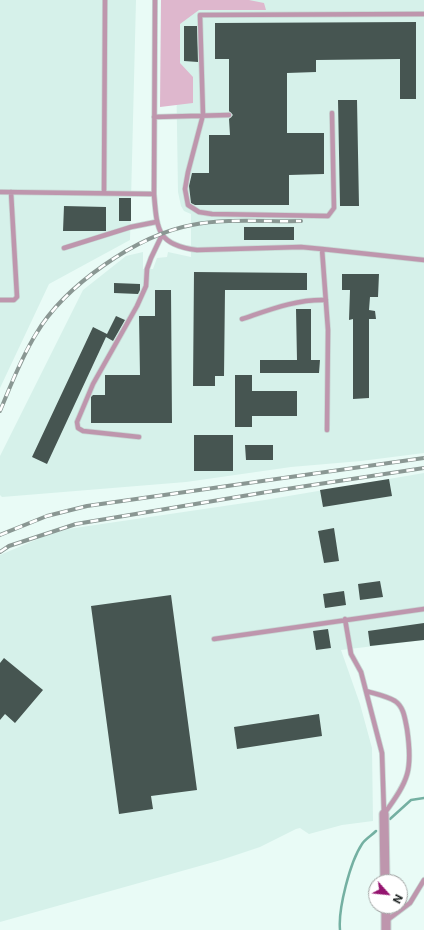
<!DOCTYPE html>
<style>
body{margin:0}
#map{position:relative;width:424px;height:930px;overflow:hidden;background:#e9fbf6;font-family:Inter,sans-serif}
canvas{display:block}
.north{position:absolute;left:368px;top:874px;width:40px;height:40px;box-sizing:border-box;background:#fff;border:1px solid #a2a5a4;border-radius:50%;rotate:117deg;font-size:11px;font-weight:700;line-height:16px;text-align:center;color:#171d1c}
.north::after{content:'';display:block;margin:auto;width:14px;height:18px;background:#94156f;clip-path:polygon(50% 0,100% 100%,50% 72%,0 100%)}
</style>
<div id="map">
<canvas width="424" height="930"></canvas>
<div class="north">N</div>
</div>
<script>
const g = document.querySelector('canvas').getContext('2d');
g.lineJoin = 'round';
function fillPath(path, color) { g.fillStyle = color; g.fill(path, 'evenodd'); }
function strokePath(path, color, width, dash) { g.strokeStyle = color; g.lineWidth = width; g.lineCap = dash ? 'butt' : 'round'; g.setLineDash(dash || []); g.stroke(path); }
const built = new Path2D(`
 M 0,0 L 136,0 L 130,240 L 49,284 L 0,388 Z
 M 175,0 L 424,0 L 424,453 L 361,461 L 291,467 L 186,482 L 2,497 L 0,495 L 0,456 L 83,290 L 126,256 L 143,252 L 143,269 L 153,269 L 157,258 L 167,257 L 168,252 L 191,257 L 191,214 L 184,211 L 181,206 L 178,192 Z
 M 424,473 L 424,640 L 341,650 L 360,704 L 372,748 L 373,821 L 342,825 L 309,834 L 300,828 L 296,829 L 260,847 L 221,860 L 0,922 L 0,555 L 45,536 L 68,529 L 265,500 Z`);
const green = new Path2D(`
 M 161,0 L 249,0 L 264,3 L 266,10 L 199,10 L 180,24 L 180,63 L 193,77 L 193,103 L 160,107 Z`);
const stream = new Path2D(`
 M 390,819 L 411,800 L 424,798
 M 340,930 C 338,909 350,862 362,844 C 365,839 372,835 376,831`);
const building = new Path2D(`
 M 416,22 L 416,99 L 400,99 L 400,59 L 316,60 L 316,72 L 287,73 L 287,133 L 324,133 L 324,174 L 289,175 L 289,205 L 195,205 L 191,203 L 189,186 L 192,173 L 209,173 L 209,135 L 230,135 L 229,119 L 233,115 L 229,111 L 229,59 L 215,59 L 215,23 Z
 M 184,26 L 197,26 L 198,62 L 184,61 Z
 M 338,100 L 357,100 L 359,206 L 340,206 Z
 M 119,198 L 131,198 L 131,221 L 119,221 Z
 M 64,206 L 106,207 L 106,231 L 63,231 Z
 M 244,227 L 294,227 L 294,240 L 244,240 Z
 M 194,272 L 307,273 L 307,290 L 225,290 L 224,376 L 215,376 L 215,386 L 193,386 Z
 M 342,274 L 379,274 L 378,297 L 370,297 L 369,310 L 375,311 L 376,319 L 369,319 L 369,398 L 353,399 L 353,319 L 349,320 L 350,290 L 342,290 Z
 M 114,283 L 140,284 L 140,290 L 138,294 L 114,293 Z
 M 155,290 L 171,290 L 172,423 L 91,423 L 91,397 L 93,395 L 105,395 L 105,375 L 140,375 L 139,316 L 155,316 Z
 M 296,309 L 311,309 L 311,360 L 320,360 L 319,373 L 260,373 L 260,360 L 297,360 Z
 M 116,316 L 125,320 L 113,341 L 106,337 L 47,464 L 32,457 L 93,327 L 107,334 Z
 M 235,375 L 252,375 L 252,391 L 297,391 L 297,416 L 252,416 L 252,427 L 235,427 Z
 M 194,435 L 233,435 L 233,471 L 194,471 Z
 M 245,445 L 273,445 L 273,460 L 246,460 Z
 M 389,479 L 392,496 L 323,507 L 320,490 Z
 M 334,528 L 339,561 L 324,563 L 318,531 Z
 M 380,581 L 383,597 L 360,600 L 358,584 Z
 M 344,591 L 346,605 L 325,608 L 323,594 Z
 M 171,595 L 197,790 L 151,796 L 153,809 L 119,814 L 91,606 Z
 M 424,623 L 424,640 L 370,646 L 368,631 Z
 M 328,629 L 331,648 L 316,650 L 313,631 Z
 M 4,658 L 43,690 L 15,723 L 5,714 L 0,720 L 0,663 Z
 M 319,714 L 322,736 L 237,749 L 234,727 Z`);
const service = new Path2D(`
 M 155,0 L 154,194 C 157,230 157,245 197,250 L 301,247 L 322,249 L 328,330 L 327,430
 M 332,113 L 334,208 L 328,216 L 212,214 L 199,212 L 188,205 L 185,189 L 188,172 L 203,115 L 200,15 L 424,14
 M 154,117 L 229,115
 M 0,192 L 154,194
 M 104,193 L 105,0
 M 64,248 L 131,227 L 156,222
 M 322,249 L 424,260
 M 0,300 L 14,300 L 17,297 L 11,192
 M 242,319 C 269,310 296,299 326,300
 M 139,437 L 83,431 L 78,428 L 77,422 L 93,384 L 137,306 L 146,286 L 147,269 L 151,258 L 162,235
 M 345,619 L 351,654 L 361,672 L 382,753 L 384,814
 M 214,639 L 424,609
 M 366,691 C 376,694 387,696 395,701 C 404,707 405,719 407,729 C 413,770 409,780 384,814
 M 386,921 L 410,903 L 424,880`);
const minor = new Path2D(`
 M 384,814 L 385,882
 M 386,906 L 386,930`);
const rail = new Path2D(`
 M 0,411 C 11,385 21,358 36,334 C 64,286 137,235 192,225 C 225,218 267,222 301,221
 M 0,535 L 47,516 L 87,506 L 424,458
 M 0,552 L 9,546 L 76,524 L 267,492 L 424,468`);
fillPath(built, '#d6f1ea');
fillPath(green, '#deb7cd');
strokePath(stream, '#74b0a2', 2.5);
fillPath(building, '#465551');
strokePath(service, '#c7d7d3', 6);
strokePath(minor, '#c7d7d3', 11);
strokePath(service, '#be96ad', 4.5);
strokePath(minor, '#be96ad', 9);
strokePath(rail, '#8a9793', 4);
strokePath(rail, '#fff', 2.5, [8]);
</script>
